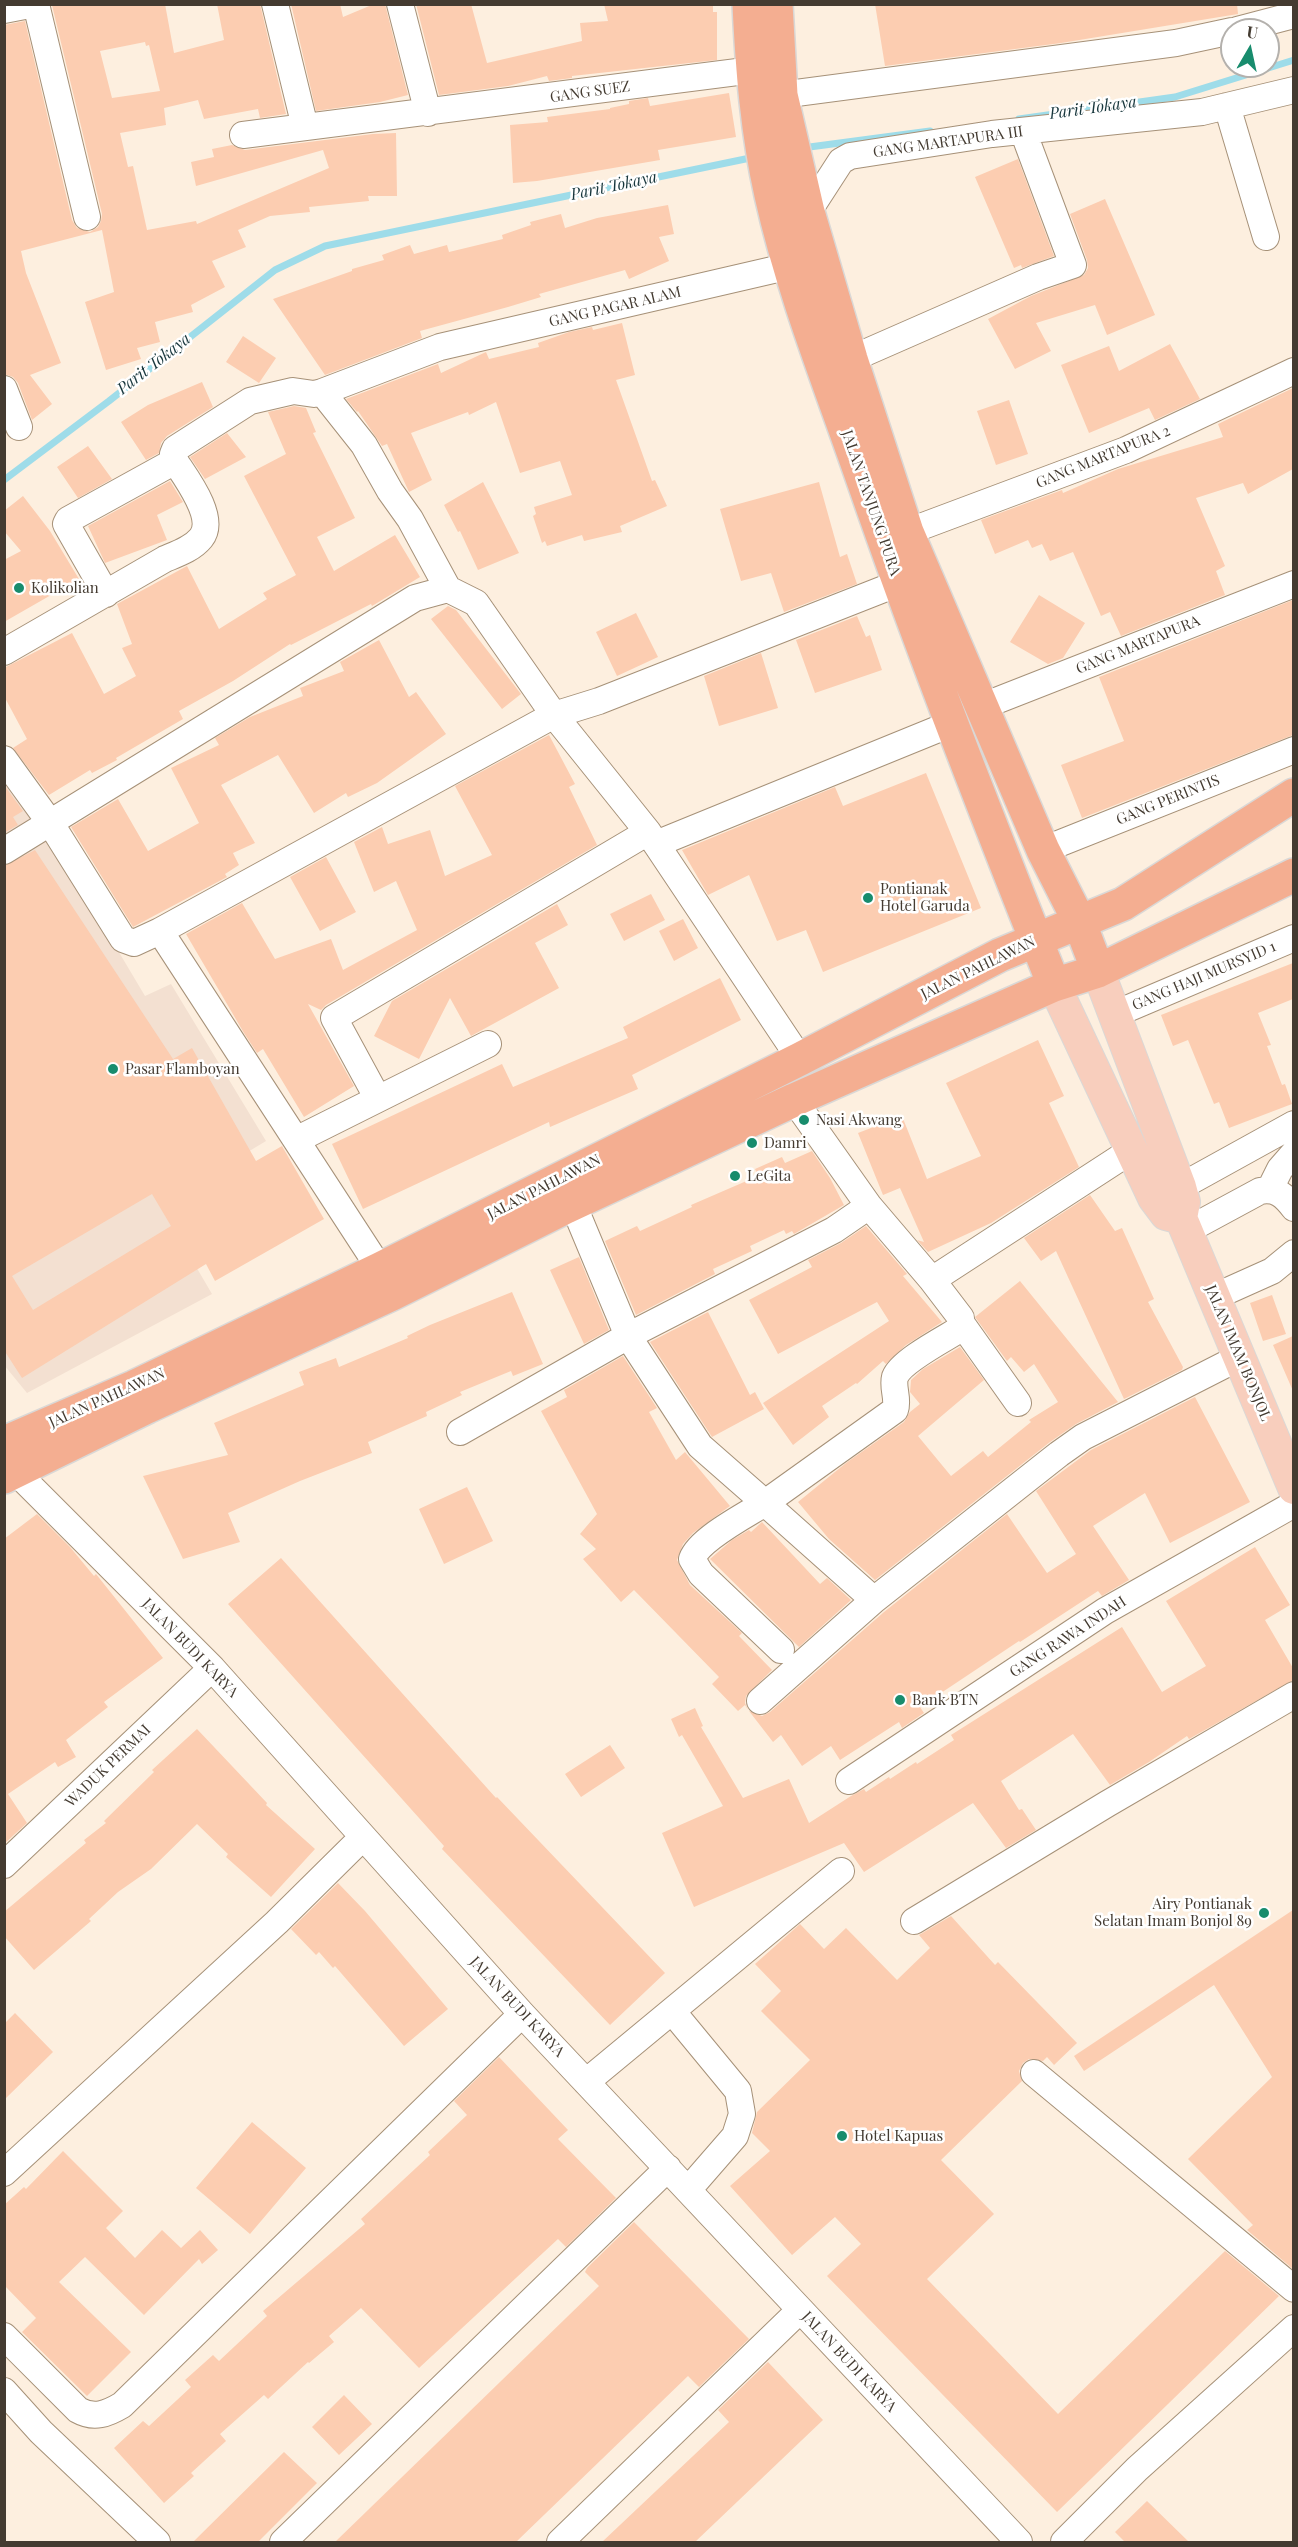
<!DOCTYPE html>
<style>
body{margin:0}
#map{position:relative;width:1298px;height:2547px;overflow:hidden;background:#fdefdf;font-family:"Playfair Display",serif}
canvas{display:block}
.frame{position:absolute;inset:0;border:6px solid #443b31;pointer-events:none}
.north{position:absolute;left:1220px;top:18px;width:60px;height:60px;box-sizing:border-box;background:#fff;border:2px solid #b4b1ad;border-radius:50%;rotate:9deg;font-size:16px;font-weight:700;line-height:24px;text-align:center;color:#443b31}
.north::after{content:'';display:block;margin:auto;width:21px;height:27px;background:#188c6d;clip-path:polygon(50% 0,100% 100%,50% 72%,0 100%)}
</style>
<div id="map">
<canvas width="1298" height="2547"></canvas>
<div class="frame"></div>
<div class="north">U</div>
</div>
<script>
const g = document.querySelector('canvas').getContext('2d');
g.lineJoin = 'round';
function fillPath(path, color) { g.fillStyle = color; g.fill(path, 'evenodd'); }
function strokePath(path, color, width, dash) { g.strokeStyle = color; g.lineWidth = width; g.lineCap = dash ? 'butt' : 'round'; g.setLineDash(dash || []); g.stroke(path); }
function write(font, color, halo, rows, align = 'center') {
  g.font = font + ' "Playfair Display",serif'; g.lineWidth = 5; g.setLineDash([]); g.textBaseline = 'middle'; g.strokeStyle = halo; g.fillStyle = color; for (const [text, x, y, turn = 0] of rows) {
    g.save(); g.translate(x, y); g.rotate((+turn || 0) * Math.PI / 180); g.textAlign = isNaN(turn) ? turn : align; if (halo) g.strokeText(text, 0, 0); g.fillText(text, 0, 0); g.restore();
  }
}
const commercial = new Path2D(`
 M 4,776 L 60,853 L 145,996 L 171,984 L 266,1141 L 160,1205 L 212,1294 L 27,1393 L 4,1365 Z`);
const stream = new Path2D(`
 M 1019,119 L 1175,97 L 1294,60
 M 802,148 L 930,131
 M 4,480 L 109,401 L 275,270 L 325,246 L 755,157`);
const building = new Path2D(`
 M 165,4 L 174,53 L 224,40 L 217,4 L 260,4 L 286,114 L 260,118 L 258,109 L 204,119 L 198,100 L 164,108 L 166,125 L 120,133 L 128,167 L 133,166 L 147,230 L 196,221 L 197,224 L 329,168 L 323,150 L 196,186 L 191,162 L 214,157 L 212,149 L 232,145 L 245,150 L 373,134 L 396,133 L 397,196 L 368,196 L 369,201 L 309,207 L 310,212 L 270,216 L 238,230 L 246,247 L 212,261 L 225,287 L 191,305 L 193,312 L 155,322 L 160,342 L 137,348 L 141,359 L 106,370 L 85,302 L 114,292 L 102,230 L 21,251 L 26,273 L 61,363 L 30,375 L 52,404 L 32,420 L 18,383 L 13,377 L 4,374 L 4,25 L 25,21 L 72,220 L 77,228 L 90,232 L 98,227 L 101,221 L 102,214 L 52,5 ZM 145,42 L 146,46 L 149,45 L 160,91 L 112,98 L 100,51 Z
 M 291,4 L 340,4 L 343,17 L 374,4 L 385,4 L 408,95 L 380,102 L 316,111 Z
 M 416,4 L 471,4 L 487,63 L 582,41 L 580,23 L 608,21 L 604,4 L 713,4 L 713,12 L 717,12 L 717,60 L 572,76 L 572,78 L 549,81 L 547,76 L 508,86 L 439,95 Z
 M 875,4 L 1237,4 L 1238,14 L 1061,43 L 885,66 Z
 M 729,93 L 736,137 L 658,150 L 660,160 L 537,181 L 513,183 L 510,125 L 548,122 L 547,117 L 610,109 L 610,108 L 629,104 L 629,101 L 648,98 L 650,106 Z
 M 1018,159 L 1054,256 L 1022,268 L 1021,265 L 1014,268 L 975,177 Z
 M 1105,199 L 1155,315 L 1107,335 L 1095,305 L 1036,323 L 1051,351 L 1015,369 L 988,319 L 1031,296 L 1084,275 L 1088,268 L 1087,260 L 1070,214 Z
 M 668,205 L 674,234 L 659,237 L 669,261 L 629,279 L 625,270 L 539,294 L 541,297 L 508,307 L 420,331 L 422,338 L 325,375 L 273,299 L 352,271 L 352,269 L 384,260 L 382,255 L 410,245 L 414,254 L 447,245 L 449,252 L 503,239 L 502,235 L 531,225 L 530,222 L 561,214 L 565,228 L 597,218 Z
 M 622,323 L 635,375 L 616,380 L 652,481 L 655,480 L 667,506 L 620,526 L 622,532 L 584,541 L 582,535 L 547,546 L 545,541 L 542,543 L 533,516 L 536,514 L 534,507 L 572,495 L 560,461 L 520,473 L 496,402 L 469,415 L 468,412 L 411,433 L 432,480 L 409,492 L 387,444 L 382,446 L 358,411 L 357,412 L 346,399 L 438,364 L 441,373 L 486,352 L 489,359 L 539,347 L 538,343 L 569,332 L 592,327 L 593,330 Z
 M 243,336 L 276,358 L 259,383 L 226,362 Z
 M 1170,344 L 1200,399 L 1155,420 L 1149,408 L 1089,433 L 1061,365 L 1109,346 L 1119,371 Z
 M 202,382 L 213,407 L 167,436 L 161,443 L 159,453 L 146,460 L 121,422 L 148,405 Z
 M 1293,388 L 1293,469 L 1248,494 L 1243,483 L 1196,498 L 1225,566 L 1216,571 L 1225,595 L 1121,636 L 1110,612 L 1101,616 L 1073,552 L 1050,561 L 1042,544 L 1032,548 L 1028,540 L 995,554 L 981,520 L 1062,490 L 1063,493 L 1118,469 L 1223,437 L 1218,424 Z
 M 1009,400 L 1028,454 L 996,465 L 977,411 Z
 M 294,406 L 306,408 L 316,432 L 313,433 L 355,518 L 317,537 L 334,571 L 395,535 L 420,577 L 372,606 L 371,604 L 291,645 L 290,644 L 233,681 L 179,711 L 183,719 L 116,758 L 117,760 L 92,773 L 90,770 L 49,795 L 13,748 L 27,739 L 4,696 L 4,668 L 72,633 L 104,694 L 136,676 L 122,648 L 132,644 L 117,604 L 187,566 L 219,629 L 267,599 L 263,593 L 296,575 L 244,476 L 286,454 L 268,412 Z
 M 227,433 L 246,457 L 205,479 L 190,457 Z
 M 88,446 L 112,479 L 78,498 L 57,467 Z
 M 170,481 L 183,502 L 157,515 L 167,540 L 105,563 L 88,526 Z
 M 483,482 L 519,553 L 478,570 L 460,531 L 458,532 L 444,505 Z
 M 819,482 L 840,557 L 847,554 L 857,584 L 784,612 L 771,573 L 741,581 L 720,509 Z
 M 23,496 L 50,531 L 79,579 L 4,622 L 4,560 L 21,551 L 4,531 L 4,511 Z
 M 1039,595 L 1085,623 L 1063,658 L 1048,664 L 1010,642 Z
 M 1293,600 L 1293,735 L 1082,818 L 1061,765 L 1124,741 L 1099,677 Z
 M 448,606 L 456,610 L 521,694 L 502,709 L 431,619 Z
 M 636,613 L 658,657 L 617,676 L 596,632 Z
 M 857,616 L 866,637 L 870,635 L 882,670 L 815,693 L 796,640 Z
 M 379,640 L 409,697 L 416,692 L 446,734 L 377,783 L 348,797 L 346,793 L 314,813 L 278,755 L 221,785 L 255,843 L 233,853 L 239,865 L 225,874 L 227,877 L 133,927 L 71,827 L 118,799 L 148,851 L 199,823 L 171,768 L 219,745 L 215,738 L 250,717 L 303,696 L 300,688 L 344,671 L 340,662 Z
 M 761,653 L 778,708 L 719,726 L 704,676 Z
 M 549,735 L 575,784 L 569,787 L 597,845 L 326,1005 L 321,1010 L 308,1004 L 354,1086 L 304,1117 L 263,1049 L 257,1053 L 244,1033 L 186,934 L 242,903 L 275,959 L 331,939 L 343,970 L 417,930 L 396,881 L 374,892 L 354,842 L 382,827 L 388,844 L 430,830 L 445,876 L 492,855 L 455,786 Z
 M 926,773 L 981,908 L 823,972 L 806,930 L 777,941 L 749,875 L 708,895 L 682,850 L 835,787 L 843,806 Z
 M 4,785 L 23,811 L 13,817 L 18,825 L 4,833 Z
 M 35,850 L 173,1059 L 192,1048 L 256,1161 L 282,1146 L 324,1219 L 215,1281 L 206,1264 L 22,1378 L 4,1350 L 4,866 ZM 152,1194 L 171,1226 L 33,1310 L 12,1276 Z
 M 326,857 L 356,912 L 320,931 L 290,877 Z
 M 651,894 L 665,920 L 624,941 L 610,914 Z
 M 557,904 L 568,925 L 535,943 L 559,988 L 471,1036 L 450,998 L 419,1059 L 374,1036 L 392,1001 Z
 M 683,919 L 698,948 L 674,961 L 659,931 Z
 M 1293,963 L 1293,999 L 1258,1013 L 1271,1045 L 1267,1046 L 1282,1085 L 1285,1084 L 1292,1104 L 1229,1128 L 1219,1102 L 1214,1104 L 1188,1040 L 1173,1046 L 1161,1015 Z
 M 720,978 L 741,1020 L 632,1075 L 638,1089 L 550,1127 L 549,1122 L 363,1209 L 332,1144 L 502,1064 L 513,1087 L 628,1038 L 623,1027 Z
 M 1038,1040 L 1064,1096 L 1049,1103 L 1079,1167 L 991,1223 L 928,1252 L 917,1240 L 924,1242 L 900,1188 L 883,1195 L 858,1133 L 902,1116 L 927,1179 L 981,1156 L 946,1083 Z
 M 812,1151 L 830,1178 L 844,1205 L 794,1234 L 792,1231 L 786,1234 L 784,1230 L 750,1246 L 752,1251 L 713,1269 L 715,1274 L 636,1315 L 605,1241 L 637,1226 L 640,1231 L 692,1207 L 691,1205 L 758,1176 L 755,1169 L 782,1157 L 785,1163 Z
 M 1090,1195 L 1115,1231 L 1122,1228 L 1154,1299 L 1148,1302 L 1183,1367 L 1182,1370 L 1124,1399 L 1056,1251 L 1041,1261 L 1024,1238 Z
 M 866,1226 L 907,1274 L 903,1276 L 942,1322 L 906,1345 L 886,1364 L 883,1361 L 857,1384 L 856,1383 L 822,1406 L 829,1417 L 793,1445 L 763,1403 L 889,1321 L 877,1302 L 778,1354 L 749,1300 L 812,1267 L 808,1260 L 841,1243 Z
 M 579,1257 L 609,1330 L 584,1344 L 550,1270 Z
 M 1020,1281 L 1118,1402 L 1076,1424 L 1050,1442 L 875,1580 L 829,1539 L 798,1502 L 846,1463 L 904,1422 L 910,1412 L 920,1404 L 910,1392 L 911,1380 L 923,1369 L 960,1347 L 984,1380 L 918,1436 L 951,1476 L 983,1451 L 988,1457 L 1031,1422 L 1029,1420 L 1058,1402 L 1034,1364 L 1024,1372 L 1011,1357 L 1007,1361 L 975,1317 Z
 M 512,1292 L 543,1364 L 513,1376 L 511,1371 L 460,1392 L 462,1395 L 426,1412 L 427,1416 L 368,1442 L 372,1453 L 300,1481 L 228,1513 L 240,1542 L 183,1559 L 143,1476 L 228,1455 L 214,1423 L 304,1385 L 299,1372 L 336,1358 L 339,1367 L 408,1338 L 407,1336 L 430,1325 Z
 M 1272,1295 L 1286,1334 L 1263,1341 L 1250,1303 Z
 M 708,1312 L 750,1395 L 755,1392 L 764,1409 L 712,1437 L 650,1342 Z
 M 1293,1336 L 1293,1391 L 1273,1345 Z
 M 623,1356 L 657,1408 L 649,1412 L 676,1460 L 685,1452 L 730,1506 L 693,1533 L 683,1544 L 677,1560 L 690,1585 L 742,1633 L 739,1636 L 772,1670 L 746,1696 L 745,1703 L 748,1710 L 745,1705 L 738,1711 L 712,1684 L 719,1677 L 634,1590 L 621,1602 L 583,1559 L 596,1549 L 580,1534 L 597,1514 L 541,1411 L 567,1397 L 564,1390 Z
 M 1195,1397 L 1250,1502 L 1170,1543 L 1145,1493 L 1093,1526 L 1129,1580 L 1102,1596 L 1098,1591 L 1020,1642 L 1019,1641 L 920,1707 L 924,1713 L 902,1728 L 899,1722 L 840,1760 L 831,1746 L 802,1766 L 781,1735 L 773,1742 L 749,1711 L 762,1716 L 770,1712 L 884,1612 L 1007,1514 L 1047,1573 L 1076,1554 L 1036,1491 L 1091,1450 Z
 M 467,1487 L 493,1541 L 444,1564 L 419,1509 Z
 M 37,1514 L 70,1547 L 94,1576 L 96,1574 L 163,1658 L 104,1702 L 108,1707 L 66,1740 L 76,1757 L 58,1767 L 55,1762 L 8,1794 L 27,1823 L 4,1844 L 4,1539 Z
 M 762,1522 L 820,1584 L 827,1578 L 851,1600 L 799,1647 L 710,1559 L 732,1540 L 749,1530 L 751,1532 Z
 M 1255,1547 L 1290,1605 L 1265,1620 L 1293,1668 L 1293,1680 L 1189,1739 L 1187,1736 L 1149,1762 L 1110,1785 L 1073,1734 L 1001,1781 L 1019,1810 L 1022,1809 L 1036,1830 L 1006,1848 L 973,1803 L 864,1872 L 844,1843 L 694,1907 L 662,1833 L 723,1806 L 682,1735 L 679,1737 L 671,1719 L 695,1708 L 703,1726 L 701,1727 L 743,1798 L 789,1779 L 809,1823 L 851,1796 L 864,1789 L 866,1792 L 889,1777 L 890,1779 L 916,1762 L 917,1764 L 954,1740 L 951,1735 L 1122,1627 L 1162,1692 L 1206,1666 L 1166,1601 Z
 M 281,1558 L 496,1798 L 497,1797 L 665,1973 L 610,2025 L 442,1849 L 444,1846 L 228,1604 Z
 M 197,1729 L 267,1803 L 266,1805 L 315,1849 L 271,1897 L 226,1857 L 228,1854 L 197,1824 L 151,1869 L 118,1892 L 89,1919 L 91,1921 L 34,1970 L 4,1936 L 4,1912 L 86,1843 L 84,1840 L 106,1823 L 104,1821 L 154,1772 L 152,1770 Z
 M 610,1745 L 625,1768 L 581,1797 L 565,1774 Z
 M 338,1883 L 365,1911 L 448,2009 L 404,2046 L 335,1966 L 333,1968 L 319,1952 L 316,1955 L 291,1929 Z
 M 1293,1910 L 1293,2269 L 1247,2230 L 1253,2225 L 1188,2159 L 1272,2077 L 1214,1985 L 1084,2071 L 1074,2056 Z
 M 951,1916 L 995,1965 L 998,1962 L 1077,2043 L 1054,2065 L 1047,2057 L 1043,2061 L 1029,2059 L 1023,2063 L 1019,2071 L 1022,2081 L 941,2160 L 994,2214 L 927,2279 L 1058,2414 L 1225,2251 L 1279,2296 L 1057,2512 L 827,2276 L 861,2244 L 835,2217 L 792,2255 L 730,2186 L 770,2151 L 752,2133 L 757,2112 L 810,2060 L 761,2011 L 781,1991 L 755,1964 L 800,1924 L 824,1949 L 846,1928 L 897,1980 L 930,1948 L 919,1935 Z
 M 15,2013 L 53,2052 L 4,2100 L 4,2024 Z
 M 499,2057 L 568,2130 L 558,2139 L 616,2198 L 566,2247 L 558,2239 L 419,2368 L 361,2308 L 329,2336 L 334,2342 L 309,2363 L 308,2362 L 268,2399 L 264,2395 L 220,2434 L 226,2441 L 191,2473 L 194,2476 L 164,2503 L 114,2448 L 143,2421 L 149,2426 L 191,2387 L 185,2380 L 213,2355 L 219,2361 L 267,2316 L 263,2311 L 365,2224 L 361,2219 L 430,2155 L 428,2152 L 467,2115 L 454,2101 Z
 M 252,2122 L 306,2168 L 250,2234 L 196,2188 Z
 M 63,2151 L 123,2211 L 106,2228 L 135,2258 L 162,2230 L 181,2248 L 200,2230 L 218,2250 L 202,2264 L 199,2259 L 144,2315 L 85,2257 L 59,2282 L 131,2352 L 87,2396 L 22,2332 L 36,2318 L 4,2285 L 4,2205 L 24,2187 L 26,2189 Z
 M 634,2222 L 749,2339 L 699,2387 L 688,2376 L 516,2542 L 335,2542 L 599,2286 L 585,2272 L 587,2268 Z
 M 768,2362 L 823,2420 L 695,2542 L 602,2542 L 729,2422 L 718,2410 Z
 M 344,2395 L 372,2424 L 339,2455 L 312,2427 Z
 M 284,2452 L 317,2483 L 258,2542 L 193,2542 Z
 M 1147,2501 L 1189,2542 L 1125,2542 L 1115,2532 Z`);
const minor = new Path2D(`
 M 36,4 L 87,217
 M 275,4 L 305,127
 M 400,4 L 428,113
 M 4,10 L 35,4
 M 1237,30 L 1294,15
 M 781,95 L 1176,43 L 1232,31
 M 1227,106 L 1266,237
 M 243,135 L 753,70
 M 808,212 L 841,161 L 850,156 L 992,134 L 1202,112 L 1294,90
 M 851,359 L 1038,277 L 1073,265 L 1023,131
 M 4,389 L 19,427
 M 322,392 L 364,445 L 390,491 L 410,519 L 448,589
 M 907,532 L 1126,450 L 1294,371
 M 106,594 L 66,524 L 68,520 L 175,461
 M 4,652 L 165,559 C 177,554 192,549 201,538 C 217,518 186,478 175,461 L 173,454 L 175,449 L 250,401 L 293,391 L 314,394 L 322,392 L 440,347 L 790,266
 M 983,706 L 1294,584
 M 4,759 L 51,824 L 123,939 L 134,943 L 160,931 L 380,1269
 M 656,844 L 953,723
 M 1043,850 L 1294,750
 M 4,851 L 415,598 L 448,589 L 476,603 L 554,715 L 648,832 L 800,1059
 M 160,931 L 554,715 L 599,701 L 899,583
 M 1115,1014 L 1294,938
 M 378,1099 L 334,1018 L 648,832
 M 296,1140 L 488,1044
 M 1270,1189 L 1280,1169 L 1294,1153
 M 1162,1194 L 1180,1187 L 1294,1124
 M 573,1204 L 628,1336 L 700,1446 L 765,1503 C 746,1515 699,1539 692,1559 L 701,1574 L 781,1650
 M 869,1206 L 932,1280
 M 1186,1231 L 1260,1191 C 1276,1188 1284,1195 1294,1208
 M 1214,1297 L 1272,1271 L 1294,1253
 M 962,1324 L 1018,1403
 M 460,1432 L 628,1336 L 834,1230 L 869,1206 L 794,1100
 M 5,1457 L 16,1472 L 212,1668 L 522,2014 L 1019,2542
 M 874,1600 L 765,1503 L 895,1410 C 899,1399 892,1388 895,1377 C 901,1361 946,1338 960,1329 L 961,1318 L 932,1280 L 1132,1150
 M 760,1701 L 874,1600 L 1059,1454 L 1083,1437 L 1240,1357
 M 849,1781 L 1105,1611 L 1294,1504
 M 4,1865 L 212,1668
 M 914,1921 L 1107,1804 L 1294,1695
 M 672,2011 L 738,2091 L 742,2114 L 735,2136 L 688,2190
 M 1034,2073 L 1294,2289
 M 586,2082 L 841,1871
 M 4,2173 L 277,1922 L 363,1837
 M 4,2336 L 78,2410 C 94,2419 107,2414 122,2405 L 522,2014
 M 4,2391 L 41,2432 L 157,2542
 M 283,2542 L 668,2168
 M 560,2542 L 800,2310
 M 1064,2542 L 1137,2469 L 1294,2328`);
const major = new Path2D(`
 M 1098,971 L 1180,1187 L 1184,1202 L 1181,1218 L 1294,1488
 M 1054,985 L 1154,1198 L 1166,1214 L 1181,1218`);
const highway = new Path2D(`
 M 749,4 C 752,69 757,132 771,195 C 793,294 832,390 865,486 C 923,654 988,820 1054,985
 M 776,4 L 781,95 L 808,212 L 851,359 L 907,532 L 1043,850 L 1079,921 L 1098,971
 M 4,1443 L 134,1387 L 380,1269 L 800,1059 L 1000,955 L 1123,904 L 1294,795
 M 4,1477 L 147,1407 L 392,1294 L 566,1207 L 794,1100 L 1054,985 L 1098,971 L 1294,875`);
const markers = [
 [19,588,6,"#188c6d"],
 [868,898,6,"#188c6d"],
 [113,1069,6,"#188c6d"],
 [804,1120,6,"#188c6d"],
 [752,1143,6,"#188c6d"],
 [735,1176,6,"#188c6d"],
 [900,1700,6,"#188c6d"],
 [1264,1913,6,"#188c6d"],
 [842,2136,6,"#188c6d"]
];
const streetNames = [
 ["GANG SUEZ",590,92,-8],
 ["GANG MARTAPURA III",948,142,-8],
 ["GANG PAGAR ALAM",615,307,-13],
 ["GANG MARTAPURA 2",1103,457,-22],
 ["JALAN TANJUNG PURA",871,503,71],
 ["GANG MARTAPURA",1138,645,-22],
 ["GANG PERINTIS",1168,800,-22],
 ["JALAN PAHLAWAN",978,968,-26],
 ["GANG HAJI MURSYID 1",1204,976,-23],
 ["JALAN PAHLAWAN",544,1187,-27],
 ["JALAN IMAM BONJOL",1238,1353,67],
 ["JALAN PAHLAWAN",107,1398,-24],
 ["GANG RAWA INDAH",1068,1637,-33],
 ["JALAN BUDI KARYA",190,1648,46],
 ["WADUK PERMAI",108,1766,-44],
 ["JALAN BUDI KARYA",517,2007,47],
 ["JALAN BUDI KARYA",849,2362,47]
];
const poiNames = [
 ["Kolikolian",31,588],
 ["Pontianak",880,889],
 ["Hotel Garuda",880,906],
 ["Pasar Flamboyan",125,1069],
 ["Nasi Akwang",816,1120],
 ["Damri",764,1143],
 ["LeGita",747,1176],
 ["Bank BTN",912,1700],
 ["Airy Pontianak",1252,1904,"right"],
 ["Selatan Imam Bonjol 89",1252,1921,"right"],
 ["Hotel Kapuas",854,2136]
];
const waterNames = [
 ["Parit Tokaya",1093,108,-8],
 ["Parit Tokaya",614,186,-12],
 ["Parit Tokaya",154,364,-38]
];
fillPath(commercial, '#f3e0d1');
strokePath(stream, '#9edce9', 7);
fillPath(building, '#fccdb1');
strokePath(minor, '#a69178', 28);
strokePath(major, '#dad8d6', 34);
strokePath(highway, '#dad8d6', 36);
strokePath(minor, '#fff', 26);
strokePath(major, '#f8cebd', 32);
strokePath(highway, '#f4ae91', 33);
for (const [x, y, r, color] of markers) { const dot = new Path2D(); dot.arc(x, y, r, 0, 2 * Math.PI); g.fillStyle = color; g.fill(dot); strokePath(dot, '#fff', 2); }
write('15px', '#443b31', '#fff', streetNames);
write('15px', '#443b31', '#fff', poiNames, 'left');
write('italic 16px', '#17363c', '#fff', waterNames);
</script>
